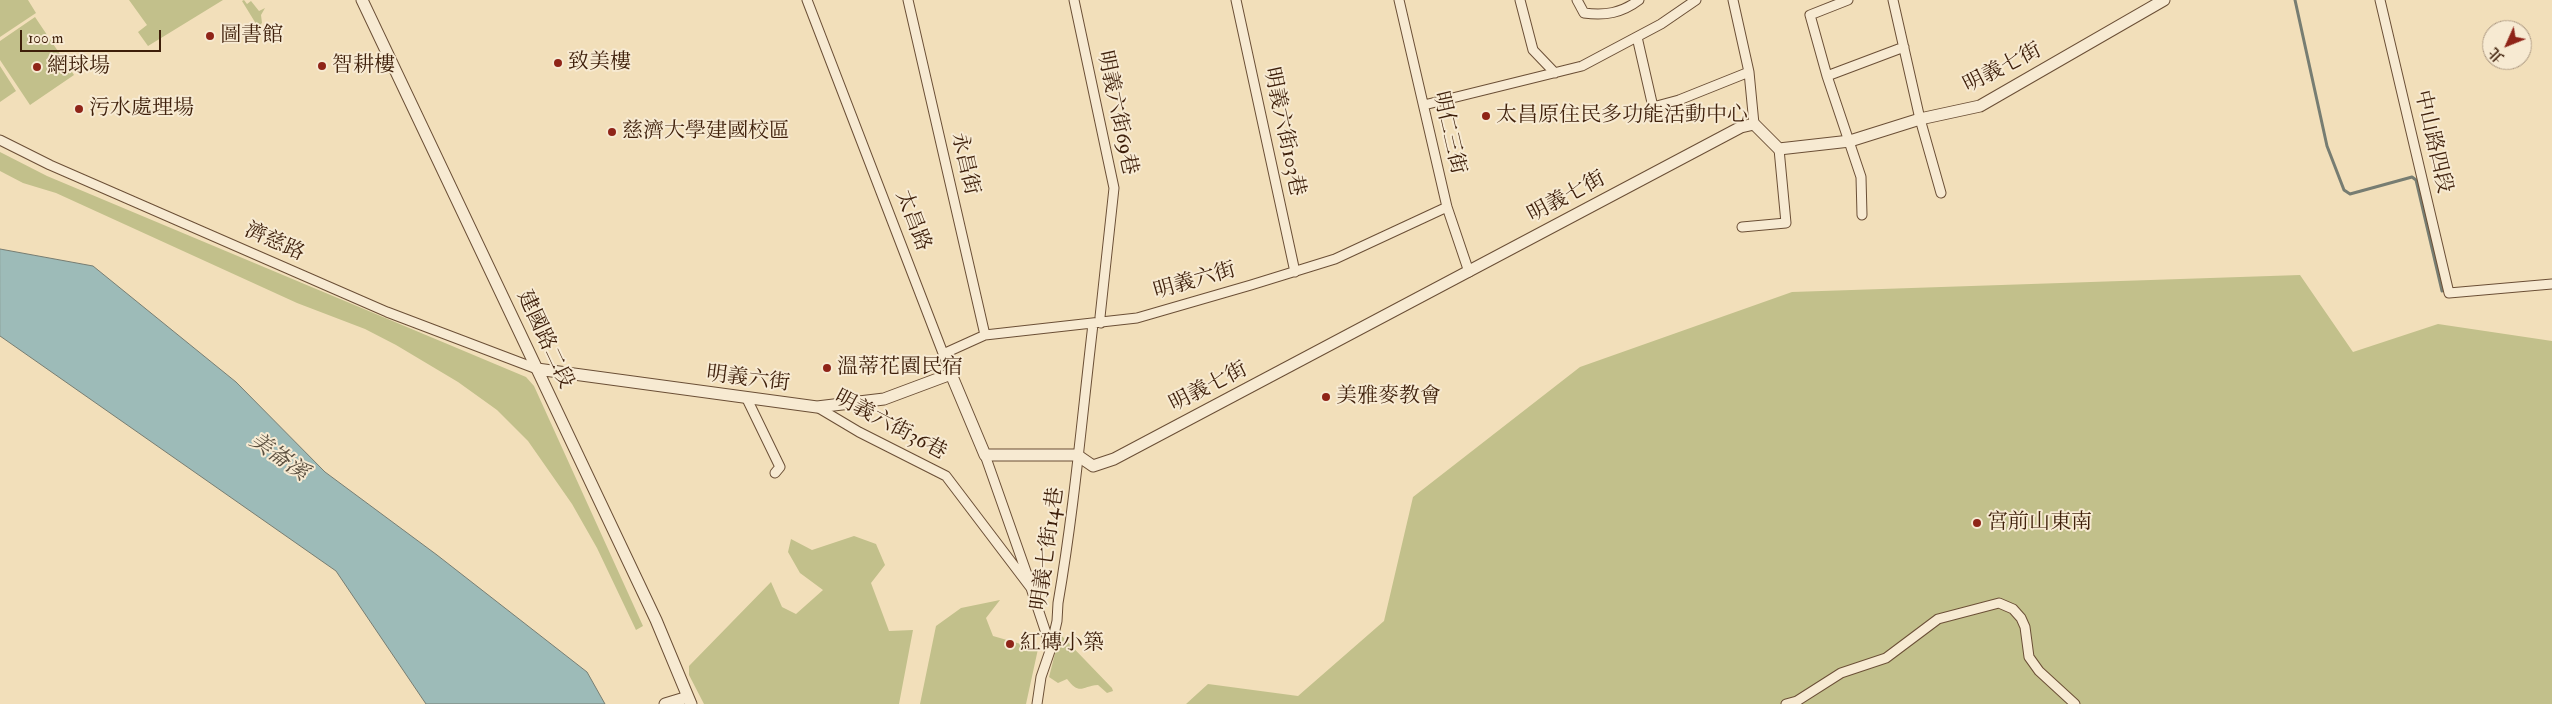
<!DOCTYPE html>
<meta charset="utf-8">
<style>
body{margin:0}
#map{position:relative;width:2552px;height:704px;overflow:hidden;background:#f2dfba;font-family:"IM FELL Double Pica","Noto Serif TC",serif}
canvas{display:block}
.north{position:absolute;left:2482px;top:20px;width:50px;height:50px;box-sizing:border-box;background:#f7ead2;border:1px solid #ad9982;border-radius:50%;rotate:226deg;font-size:14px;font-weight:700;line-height:20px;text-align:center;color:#3e1f0a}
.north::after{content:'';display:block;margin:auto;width:18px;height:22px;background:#8f2418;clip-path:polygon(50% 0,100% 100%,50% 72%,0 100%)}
.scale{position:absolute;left:20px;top:30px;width:141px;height:22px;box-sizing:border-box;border:2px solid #3e1f0a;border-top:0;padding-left:6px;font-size:15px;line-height:18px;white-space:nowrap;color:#3e1f0a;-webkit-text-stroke:4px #f7ead2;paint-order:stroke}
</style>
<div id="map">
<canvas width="2552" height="704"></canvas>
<div class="north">北</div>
<div class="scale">100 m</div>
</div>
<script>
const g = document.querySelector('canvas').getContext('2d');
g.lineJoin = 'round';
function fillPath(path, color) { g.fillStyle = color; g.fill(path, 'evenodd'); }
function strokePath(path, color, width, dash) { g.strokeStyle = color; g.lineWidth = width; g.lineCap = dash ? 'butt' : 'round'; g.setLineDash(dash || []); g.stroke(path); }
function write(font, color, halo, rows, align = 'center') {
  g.font = font + ' "IM FELL Double Pica","Noto Serif TC",serif'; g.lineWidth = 4; g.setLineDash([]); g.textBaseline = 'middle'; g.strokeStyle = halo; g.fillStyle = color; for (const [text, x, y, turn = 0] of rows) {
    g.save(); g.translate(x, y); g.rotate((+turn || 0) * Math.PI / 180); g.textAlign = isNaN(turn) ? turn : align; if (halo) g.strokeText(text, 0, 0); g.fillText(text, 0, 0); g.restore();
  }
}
const green = new Path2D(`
 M 0,0 L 28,0 L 36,13 L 0,37 Z
 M 129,0 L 223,0 L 148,46 L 138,32 L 147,25 Z
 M 244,0 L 247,4 L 251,1 L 259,11 L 265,8 L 261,15 L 262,23 L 258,27 L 242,1 Z
 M 35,17 L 74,75 L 30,105 L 0,60 L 0,41 Z
 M 0,66 L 16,91 L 0,102 Z
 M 0,152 L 47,176 L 526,377 L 534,386 L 643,626 L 636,630 L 597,548 L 572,504 L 528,441 L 497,410 L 458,382 L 396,345 L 365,329 L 297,303 L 56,193 L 23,183 L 0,171 Z
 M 2300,275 L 2353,352 L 2438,324 L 2552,341 L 2552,704 L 1186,704 L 1208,684 L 1298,696 L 1384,621 L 1413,497 L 1580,367 L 1792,292 Z
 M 854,536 L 876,544 L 885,565 L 871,583 L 889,631 L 913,630 L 899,704 L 704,704 L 689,675 L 689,666 L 771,582 L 782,607 L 796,614 L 823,590 L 800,573 L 788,552 L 791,539 L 812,550 Z
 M 1000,600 L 986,618 L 993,636 L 1038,649 L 1026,704 L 920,704 L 936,626 L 961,608 Z
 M 1060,634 L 1112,688 L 1113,691 L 1107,693 L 1098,685 C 1082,686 1080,696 1067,679 L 1058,683 L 1049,677 Z`);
const water = new Path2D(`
 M 0,249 L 93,266 L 236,382 L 325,472 L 437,555 L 587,672 L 605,704 L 426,704 L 336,571 L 0,336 Z`);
const stream = new Path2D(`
 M 2295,0 L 2327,146 L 2344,190 L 2350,194 L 2412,177 L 2416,180 L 2442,291`);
const minor = new Path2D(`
 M 807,0 L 951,374
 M 908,0 L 985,335
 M 1074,0 L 1114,188 L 1100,317 L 1101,323
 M 1236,0 L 1295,272
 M 1399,0 L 1447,207 L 1469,272
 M 1520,0 L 1533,50 L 1555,73
 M 1577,0 L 1584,13 C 1605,16 1622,13 1639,0
 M 1733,0 L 1749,72 L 1754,124
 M 1848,0 L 1810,15 L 1827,76 L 1861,177 L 1862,215
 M 1893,0 L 1920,119 L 1941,193
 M 2380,0 L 2449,293 L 2552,284
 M 1637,37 L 1653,107 L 1679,100 L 1749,72
 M 1827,76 L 1904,47
 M 1424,105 L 1582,66 L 1661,24 L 1696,0
 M 0,140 L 50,165 L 387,312 L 537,369
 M 1742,227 L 1786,223 L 1779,149
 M 943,354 L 985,335 L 1137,318 L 1251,285 L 1335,259 L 1447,207
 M 747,399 L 780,467 L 775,473
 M 817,407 L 859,432 L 946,476 L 1031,588 L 1051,648 L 1041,677 L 1037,704
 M 985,455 L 1029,580
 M 1051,647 L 1057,621 L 1058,603 C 1074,511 1082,417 1093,324
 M 1786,704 L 1797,701 L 1841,673 L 1886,658 L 1938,619 L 1999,603 L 2013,609 L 2021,618 L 2025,627 L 2029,657 L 2039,671 L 2075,704`);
const tertiary = new Path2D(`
 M 362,0 L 656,620 L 691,704
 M 537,369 L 817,407 L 884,399 L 951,374 L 985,455 L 1077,455 L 1093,466 L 1114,459 L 1741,127 L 1754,124 L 1779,149 L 1850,141 L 1920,119 L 1980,106 L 2164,0
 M 665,704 L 688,697`);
const markers = [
 [210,36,5,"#8f2418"],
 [558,63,5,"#8f2418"],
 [322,66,5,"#8f2418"],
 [37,67,5,"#8f2418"],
 [79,109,5,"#8f2418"],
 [1486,116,5,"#8f2418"],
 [612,132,5,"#8f2418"],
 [827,368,5,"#8f2418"],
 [1326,397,5,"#8f2418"],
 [1977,523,5,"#8f2418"],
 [1010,644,5,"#8f2418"]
];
const poiNames = [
 ["圖書館",220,36],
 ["致美樓",568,63],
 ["智耕樓",332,66],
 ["網球場",47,67],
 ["污水處理場",89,109],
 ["太昌原住民多功能活動中心",1496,116],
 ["慈濟大學建國校區",622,132],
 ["溫蒂花園民宿",837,368],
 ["美雅麥教會",1336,397],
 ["宮前山東南",1987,523],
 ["紅磚小築",1020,644]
];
const streetNames = [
 ["明義七街",2003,69,-27],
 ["明義六街69巷",1116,113,78],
 ["明義六街103巷",1283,132,78],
 ["明仁三街",1448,133,77],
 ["中山路四段",2432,142,77],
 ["永昌街",964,164,77],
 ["明義七街",1567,198,-28],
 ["太昌路",912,221,69],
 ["濟慈路",274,243,24],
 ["明義六街",1195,282,-16],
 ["建國路二段",544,340,65],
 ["明義六街",748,380,7],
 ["明義七街",1209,388,-27],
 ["明義六街36巷",890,426,28],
 ["明義七街14巷",1049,549,-82]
];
const waterNames = [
 ["美崙溪",278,458,35]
];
fillPath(green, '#c2c08b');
fillPath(water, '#9dbbb8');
strokePath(water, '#777d72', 1);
strokePath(stream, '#777d72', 3);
strokePath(minor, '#6b4f36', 11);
strokePath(tertiary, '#6b4f36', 13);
strokePath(minor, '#f7ead2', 9);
strokePath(tertiary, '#f7ead2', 11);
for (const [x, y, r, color] of markers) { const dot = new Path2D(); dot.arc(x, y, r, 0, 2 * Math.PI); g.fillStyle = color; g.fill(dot); strokePath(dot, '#f7ead2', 2); }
write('21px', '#3e1f0a', '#f7ead2', poiNames, 'left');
write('21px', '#3e1f0a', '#f7ead2', streetNames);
write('italic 22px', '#5a4e3e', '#f7ead2', waterNames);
</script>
